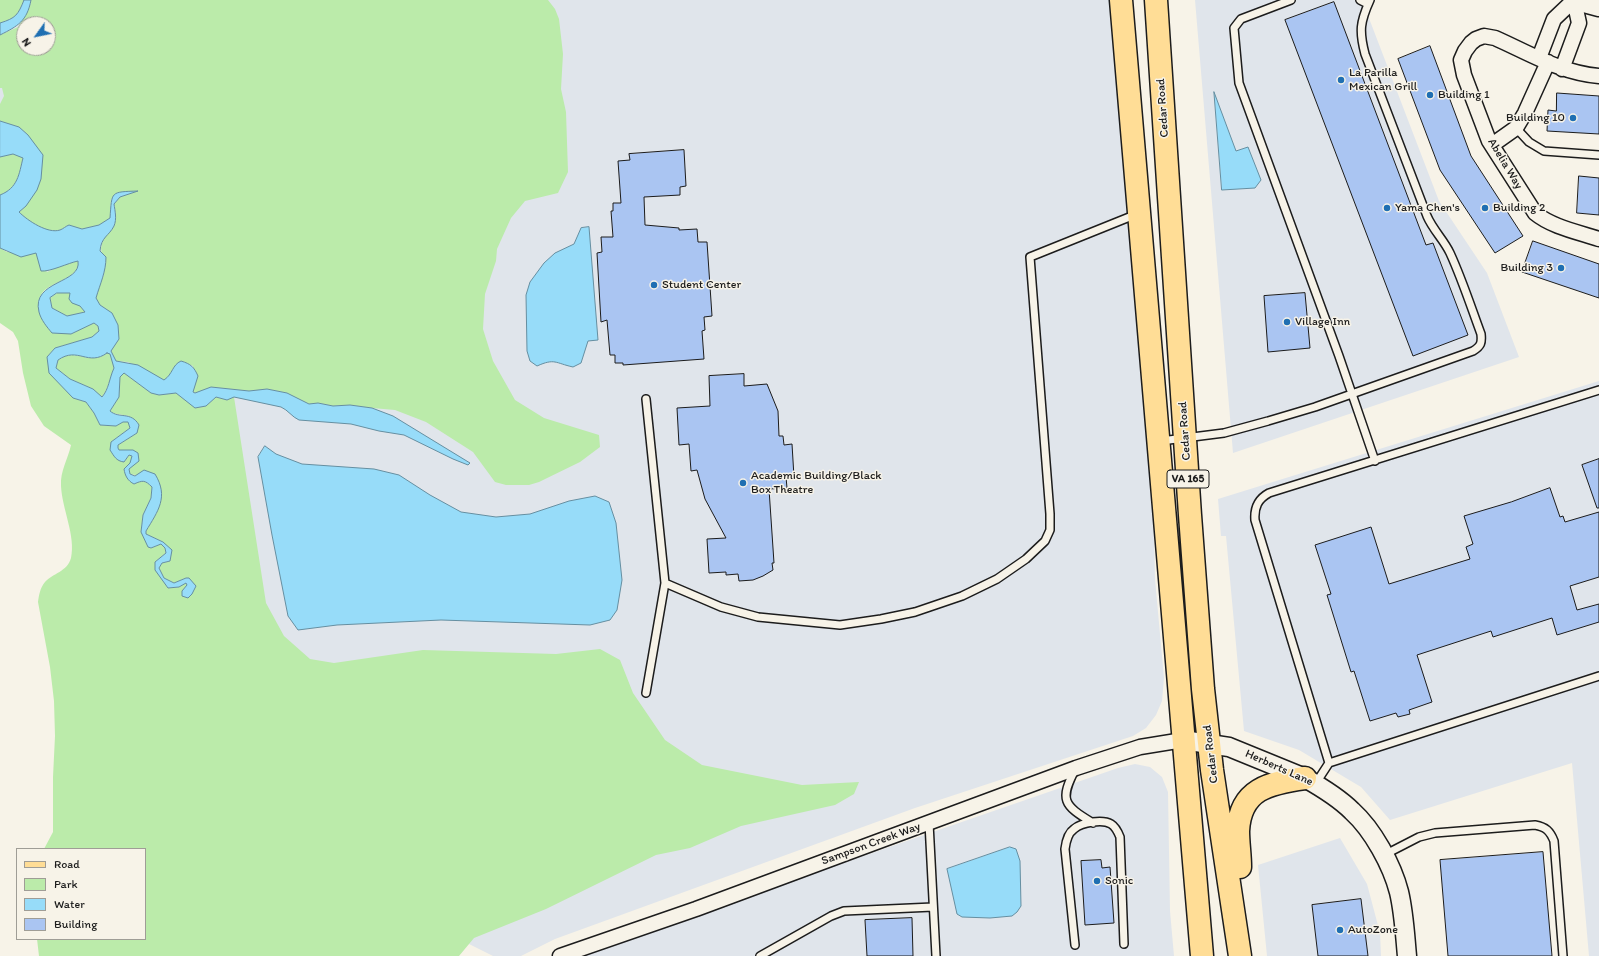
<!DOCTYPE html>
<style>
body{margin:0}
#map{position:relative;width:1599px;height:956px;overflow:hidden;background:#f7f3e8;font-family:Itim,sans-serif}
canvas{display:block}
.legend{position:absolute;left:16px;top:848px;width:130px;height:92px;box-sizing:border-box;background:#f7f3e8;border:1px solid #9f9d96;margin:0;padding:5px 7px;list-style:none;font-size:12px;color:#1c1c1c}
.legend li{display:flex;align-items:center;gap:8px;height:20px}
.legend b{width:20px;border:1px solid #9f9d96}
.north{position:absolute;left:16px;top:16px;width:40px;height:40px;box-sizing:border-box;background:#f7f3e8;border:1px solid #9f9d96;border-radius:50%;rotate:237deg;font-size:11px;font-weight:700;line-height:16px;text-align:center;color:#1c1c1c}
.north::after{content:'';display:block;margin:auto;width:14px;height:18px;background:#1f6fb2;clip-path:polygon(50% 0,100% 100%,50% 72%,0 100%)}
</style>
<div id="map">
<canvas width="1599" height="956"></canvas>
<ul class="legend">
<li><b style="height:5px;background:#ffdd96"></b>Road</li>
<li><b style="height:11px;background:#bbebaa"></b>Park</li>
<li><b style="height:11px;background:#97dcf9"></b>Water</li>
<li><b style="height:11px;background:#aac5f2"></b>Building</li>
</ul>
<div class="north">N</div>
</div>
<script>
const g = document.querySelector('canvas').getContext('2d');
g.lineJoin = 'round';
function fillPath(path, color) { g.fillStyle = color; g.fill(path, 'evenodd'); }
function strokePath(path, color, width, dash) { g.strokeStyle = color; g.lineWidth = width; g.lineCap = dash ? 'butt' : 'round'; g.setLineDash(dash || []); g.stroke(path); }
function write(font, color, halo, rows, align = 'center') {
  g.font = font + ' Itim,sans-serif'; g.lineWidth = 3; g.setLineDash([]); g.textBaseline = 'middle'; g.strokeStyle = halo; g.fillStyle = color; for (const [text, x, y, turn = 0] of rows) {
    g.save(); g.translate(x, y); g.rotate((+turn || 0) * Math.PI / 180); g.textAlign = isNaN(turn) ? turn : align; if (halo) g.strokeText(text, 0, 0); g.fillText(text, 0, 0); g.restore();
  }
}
const built = new Path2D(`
 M 0,0 L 1111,0 L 1153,472 L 1155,579 L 1164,678 L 1162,701 L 1156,715 L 1146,728 L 1133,736 L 915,808 L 555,939 L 521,956 L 493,956 L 409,914 L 0,196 ZM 24,24 L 48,24 L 48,48 L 24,48 Z
 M 1195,0 L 1362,0 L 1439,201 L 1487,273 L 1519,357 L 1233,453 Z
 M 1599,381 L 1599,956 L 1589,956 L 1572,763 L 1390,820 L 1361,787 L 1299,750 L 1244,731 L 1226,536 L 1221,536 L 1218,499 Z
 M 1135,764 L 1150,767 L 1162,777 L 1168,792 L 1170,911 L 1174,956 L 574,956 L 1118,768 Z
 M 1340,838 L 1367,884 L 1380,933 L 1381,956 L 1267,956 L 1258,865 Z`);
const green = new Path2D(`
 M 0,0 L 24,0 C 18,15 16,18 0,23 Z
 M 31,0 L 548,0 L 555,9 L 559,19 L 563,54 L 561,89 L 566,112 L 568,172 L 558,193 L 525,201 L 511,218 L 497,249 L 496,261 L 485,294 L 483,329 L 493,361 L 515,400 L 544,418 L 599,435 L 600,447 L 580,462 L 539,482 L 529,485 L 506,485 L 495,482 L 473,452 L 426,422 L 395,410 L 372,408 L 350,405 L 333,406 L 318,403 L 309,405 L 287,393 L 267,389 L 249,391 L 211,387 L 196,393 L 193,392 L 193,366 L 181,361 C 173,365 173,374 164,380 L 128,362 L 116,361 L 111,351 L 119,339 L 112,313 L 100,305 L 96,298 L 101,280 L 104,275 L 101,248 L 103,239 L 114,226 L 116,217 L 114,204 L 120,197 L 131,194 L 111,199 L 110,218 L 99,225 L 82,229 L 69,225 C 66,226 63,229 60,230 C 47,234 28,221 19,212 L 26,206 L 28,135 L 19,127 L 0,121 L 0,104 L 4,96 L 2,88 L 0,88 L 0,35 L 18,27 L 30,6 ZM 24,24 L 48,24 L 48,48 L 24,48 Z
 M 13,154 L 23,157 C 19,174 18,188 0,195 L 0,157 Z
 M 0,248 L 7,252 L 36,253 L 47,272 L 60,266 L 78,261 C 82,277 51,282 43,292 C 40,295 39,300 38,304 L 71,334 L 94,323 L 98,326 L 99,331 L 92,337 L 55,348 L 47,357 L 73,398 L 86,402 L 94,413 L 100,425 L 116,426 L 123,422 L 128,422 L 130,428 L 111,442 L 124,462 L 129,455 L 132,456 L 130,463 L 124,469 L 134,484 C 143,480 145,480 152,487 L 151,498 L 143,515 L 141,532 L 151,548 L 161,544 L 165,548 L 166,553 L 155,562 L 168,588 L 179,587 L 186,582 L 192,594 L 186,578 L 174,583 L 164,578 L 159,568 L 162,563 L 170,561 L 163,542 L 146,534 L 146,531 L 157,512 L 157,479 L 130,474 L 129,469 L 133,450 L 119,450 L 118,448 L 118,445 L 137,433 L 129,416 L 112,413 L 110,411 L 119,397 L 120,376 L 124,373 L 151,393 L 159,395 L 176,393 L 196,408 L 206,406 L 216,397 L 227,400 L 234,397 L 266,603 L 284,636 L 310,659 L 334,663 L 423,650 L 556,654 L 600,649 L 620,660 L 633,693 L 665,740 L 702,765 L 802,785 L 859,782 L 854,794 L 835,805 L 741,826 L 690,848 L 656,855 L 546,909 L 474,938 L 459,956 L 39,956 L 37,939 L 145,939 L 145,849 L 44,849 L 53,832 L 53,777 L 55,736 L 54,701 L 50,667 L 38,602 C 39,595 40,588 45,582 C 53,573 67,572 71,558 C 76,536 62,509 61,486 C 60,471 68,459 71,445 L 44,426 L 31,406 L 23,373 L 18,341 L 13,332 L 0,323 Z
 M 57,293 L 70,293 L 85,312 L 67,316 L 52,308 L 50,298 Z
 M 107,353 L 110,353 L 114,368 C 109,379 109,389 101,398 L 93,389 L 70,379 L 56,368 L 58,360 C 77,346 88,367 107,353 Z`);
const water = new Path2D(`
 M 24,0 L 31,0 C 27,21 18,26 0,35 L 0,23 C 16,18 18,15 24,0 Z
 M 1214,92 L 1236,151 L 1248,147 L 1261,180 L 1255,188 L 1222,190 Z
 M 0,121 L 19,127 L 28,135 L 43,155 L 41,179 L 37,190 L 26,206 L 19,212 C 28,221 48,234 60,230 C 63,229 66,226 69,225 L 82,229 L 99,225 L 110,218 C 112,191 110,192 138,191 L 120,197 L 114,204 C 115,211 117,219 114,226 C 109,236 101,237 100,251 L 106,257 C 106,272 100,284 96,298 L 100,305 L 112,313 L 118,325 L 119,339 L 111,351 L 116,361 L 138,365 L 164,380 C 173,374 172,365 181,361 C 191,364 194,367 198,376 L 193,392 L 195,393 L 211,387 L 249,391 L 267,389 L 287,393 L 309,404 L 318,403 L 333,406 L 350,405 L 372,408 L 393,416 L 470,463 L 468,465 L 453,459 L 404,435 L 379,431 L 351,424 L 299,420 C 292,417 288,410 281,407 L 234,397 L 227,400 L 216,397 L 206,406 L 195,408 L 176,393 L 159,395 L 151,393 L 124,373 L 120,377 L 119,397 L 110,411 C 119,419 131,411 139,425 L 137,433 L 118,445 L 118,448 L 119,450 L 133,450 L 138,453 L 139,461 L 129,469 L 130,474 L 135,476 L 144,470 L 155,474 C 169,497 158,511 146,531 L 146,534 L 163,542 L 172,550 L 170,561 L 162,563 L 159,568 L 164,578 L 174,583 L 186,578 L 189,578 L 196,586 L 192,594 L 188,598 L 182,596 L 182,591 L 187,585 L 186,583 L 179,587 L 168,588 L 155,570 L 155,562 L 166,553 L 165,548 L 161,544 L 151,548 L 148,547 L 141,532 L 143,515 L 151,498 L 152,487 C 145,480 143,480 134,484 C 128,481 125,476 124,469 L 130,463 L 132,456 L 129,455 L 124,462 C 116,461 114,456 110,450 L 111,442 L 130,428 L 128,422 L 123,422 L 116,426 L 100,425 L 94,413 L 86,402 L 73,398 L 49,373 L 47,357 L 55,348 L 92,337 L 99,331 L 98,326 L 94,323 L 71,334 L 52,333 C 47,327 41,320 39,312 C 31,280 82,284 78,261 C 68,263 50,272 41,271 L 36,253 L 21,257 L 0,248 L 0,195 C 18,188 19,174 23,158 L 13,154 L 0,157 ZM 57,293 L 70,293 L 69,299 L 72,303 L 80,306 L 85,312 L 67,316 L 52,308 L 50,298 ZM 107,353 L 110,354 L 114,368 C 109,379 109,389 102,397 L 93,389 L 70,379 L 56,368 L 58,360 C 78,346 88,367 107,353 Z
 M 589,227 L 598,340 L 588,341 L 581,363 L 573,367 C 555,363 555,358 537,366 L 530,361 L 527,351 L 526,295 L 530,282 L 544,263 L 555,253 L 574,244 L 581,228 Z
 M 265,446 L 276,454 L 302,464 L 374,469 L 399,475 L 430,495 L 461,512 L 496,517 L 530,514 L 569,501 L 595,496 L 609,502 L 616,523 L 622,580 L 617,610 L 610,620 L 590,625 L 441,620 L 337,625 L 298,630 L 288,616 L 272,535 L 258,457 Z
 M 1010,847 L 1016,849 L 1020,861 L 1021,906 L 1017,912 L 1012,916 L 990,918 L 962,917 L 957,914 L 947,869 Z`);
const building = new Path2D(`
 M 1334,2 L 1426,245 L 1433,243 L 1468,335 L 1413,356 L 1285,20 Z
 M 1430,46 L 1471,156 L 1523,236 L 1495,253 L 1440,170 L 1398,59 Z
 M 1557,93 L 1599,96 L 1599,134 L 1547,131 L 1548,110 L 1556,111 Z
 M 684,150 L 686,186 L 680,187 L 680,195 L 644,197 L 645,225 L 679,228 L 679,230 L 697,229 L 698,242 L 707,242 L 712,316 L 704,317 L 705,330 L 702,331 L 704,359 L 623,365 L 623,363 L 615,363 L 615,355 L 610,355 L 607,320 L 601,322 L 597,253 L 602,252 L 601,237 L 613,237 L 611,211 L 613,211 L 613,203 L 621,203 L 618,161 L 630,160 L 629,154 Z
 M 1579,176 L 1599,178 L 1599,215 L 1577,213 Z
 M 1533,241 L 1599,264 L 1599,298 L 1522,272 Z
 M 1305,293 L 1310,348 L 1268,352 L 1264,296 Z
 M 744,374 L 744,386 L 767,384 L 778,411 L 779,436 L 783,436 L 784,445 L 792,444 L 794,477 L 786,477 L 787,488 L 769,489 L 774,563 L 772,563 L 773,570 L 763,576 L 753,580 L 739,581 L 738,574 L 726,575 L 726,572 L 709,573 L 707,539 L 726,538 L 705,499 L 697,470 L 691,471 L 689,444 L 679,445 L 677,408 L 710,406 L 709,376 Z
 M 1599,459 L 1599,508 L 1597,508 L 1582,465 Z
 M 1550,488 L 1560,517 L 1563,516 L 1565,522 L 1599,512 L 1599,577 L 1570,586 L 1577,610 L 1599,604 L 1599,622 L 1557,635 L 1552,618 L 1493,637 L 1491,631 L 1417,655 L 1432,702 L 1409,710 L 1410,714 L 1398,717 L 1396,713 L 1370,721 L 1354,671 L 1351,672 L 1327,595 L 1331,594 L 1315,545 L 1371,527 L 1389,584 L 1470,559 L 1466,547 L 1473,544 L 1464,516 L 1511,502 Z
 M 1543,852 L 1552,956 L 1448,956 L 1440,860 Z
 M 1101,860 L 1102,868 L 1110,867 L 1114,923 L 1085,925 L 1081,861 Z
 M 1361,899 L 1368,956 L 1318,956 L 1312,905 Z
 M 912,918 L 913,956 L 867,956 L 865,920 Z`);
const service = new Path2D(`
 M 1291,0 L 1241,19 L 1234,28 L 1239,83 L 1339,356 L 1375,461
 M 1360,0 L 1368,4
 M 1516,128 L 1529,142 L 1544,151 L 1599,155
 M 646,399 L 665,583 L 721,607 L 758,617 L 840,625 L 881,619 L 915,612 L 962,596 L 997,579 L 1026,559 L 1045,541 L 1050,530 L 1050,514 L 1030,257 L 1137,214
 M 1161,441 L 1224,433 L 1268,421 L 1315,407 L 1473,351 C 1481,346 1482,343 1481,334 C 1471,307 1462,279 1450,253 C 1444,240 1433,230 1427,216 L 1365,54 C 1359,31 1360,22 1370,0
 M 646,693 L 665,583
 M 1329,763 L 1255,520 C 1254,507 1258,499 1269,493 L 1599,390
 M 1076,768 C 1059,800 1063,805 1093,823
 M 1316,783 L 1329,763 L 1599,676
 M 929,823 L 936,956
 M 1384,855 L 1419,837 L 1435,833 L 1535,825 C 1546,827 1550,831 1554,841 L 1563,956
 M 1075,945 L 1065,849 C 1066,841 1068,833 1074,829 C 1082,822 1103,819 1111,824 C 1116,827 1118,832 1120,837 L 1124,944
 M 760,956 L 831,916 L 844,911 L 933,907`);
const minor = new Path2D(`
 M 1539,58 L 1554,19 L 1574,0 L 1579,23 L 1562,69
 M 1599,76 C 1561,73 1529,53 1495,38 L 1484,36 L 1476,39 L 1471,43 L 1465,51 L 1461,60 L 1464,75 L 1489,141 L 1535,213 C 1552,227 1578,232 1599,239
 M 1492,145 L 1516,128 L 1525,113 L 1548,62
 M 560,956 L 696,909 L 1076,768 L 1140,747 L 1183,740`);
const tertiary = new Path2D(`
 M 1573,0 L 1599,7
 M 1183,740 L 1229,747 L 1305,778 C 1321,787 1339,798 1352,811 C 1373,830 1392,865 1399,892 C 1404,913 1405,935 1407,956`);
const primary = new Path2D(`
 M 1121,0 L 1202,956
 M 1156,0 L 1190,515 L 1203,689 L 1212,770 L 1240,956
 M 1240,867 C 1240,855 1238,843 1238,831 C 1240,789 1269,783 1305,778`);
const markers = [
 [1341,80,4,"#1f6fb2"],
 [1430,95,4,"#1f6fb2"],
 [1573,118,4,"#1f6fb2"],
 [1387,208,4,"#1f6fb2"],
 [1485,208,4,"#1f6fb2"],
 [1561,268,4,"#1f6fb2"],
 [654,285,4,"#1f6fb2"],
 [1287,322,4,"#1f6fb2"],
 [743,483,4,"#1f6fb2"],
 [1097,881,4,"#1f6fb2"],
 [1340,930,4,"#1f6fb2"]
];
const shields = [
 [1188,479,42]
];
const shieldNames = [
 ["VA 165",1188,479]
];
const poiNames = [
 ["La Parilla",1349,73],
 ["Mexican Grill",1349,87],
 ["Building 1",1438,95],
 ["Building 10",1565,118,"right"],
 ["Yama Chen's",1395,208],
 ["Building 2",1493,208],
 ["Building 3",1553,268,"right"],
 ["Student Center",662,285],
 ["Village Inn",1295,322],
 ["Academic Building/Black",751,476],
 ["Box Theatre",751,490],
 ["Sonic",1105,881],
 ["AutoZone",1348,930]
];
const streetNames = [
 ["Cedar Road",1163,108,-94],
 ["Abelia Way",1505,164,59],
 ["Cedar Road",1185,431,-94],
 ["Cedar Road",1211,754,-97],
 ["Herberts Lane",1279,768,24],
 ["Sampson Creek Way",871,844,-20]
];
fillPath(built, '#e0e5eb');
fillPath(green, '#bbebaa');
fillPath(water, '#97dcf9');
strokePath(water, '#668fa1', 1);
fillPath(building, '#aac5f2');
strokePath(building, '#1c1c1c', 1);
strokePath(service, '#1c1c1c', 10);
strokePath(minor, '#1c1c1c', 17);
strokePath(tertiary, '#1c1c1c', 21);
strokePath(primary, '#1c1c1c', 25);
strokePath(service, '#f7f3e8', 7);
strokePath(minor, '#f7f3e8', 14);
strokePath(tertiary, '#f7f3e8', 18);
strokePath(primary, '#ffdd96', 22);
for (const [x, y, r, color] of markers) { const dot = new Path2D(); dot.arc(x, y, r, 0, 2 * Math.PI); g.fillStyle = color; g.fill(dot); strokePath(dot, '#f7f3e8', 1.5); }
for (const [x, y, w] of shields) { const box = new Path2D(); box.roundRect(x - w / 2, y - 9, w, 18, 3); g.fillStyle = '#f7f3e8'; g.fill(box); strokePath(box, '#1c1c1c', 1); }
write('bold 11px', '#1c1c1c', null, shieldNames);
write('12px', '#1c1c1c', '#f7f3e8', poiNames, 'left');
write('12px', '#1c1c1c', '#f7f3e8', streetNames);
</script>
